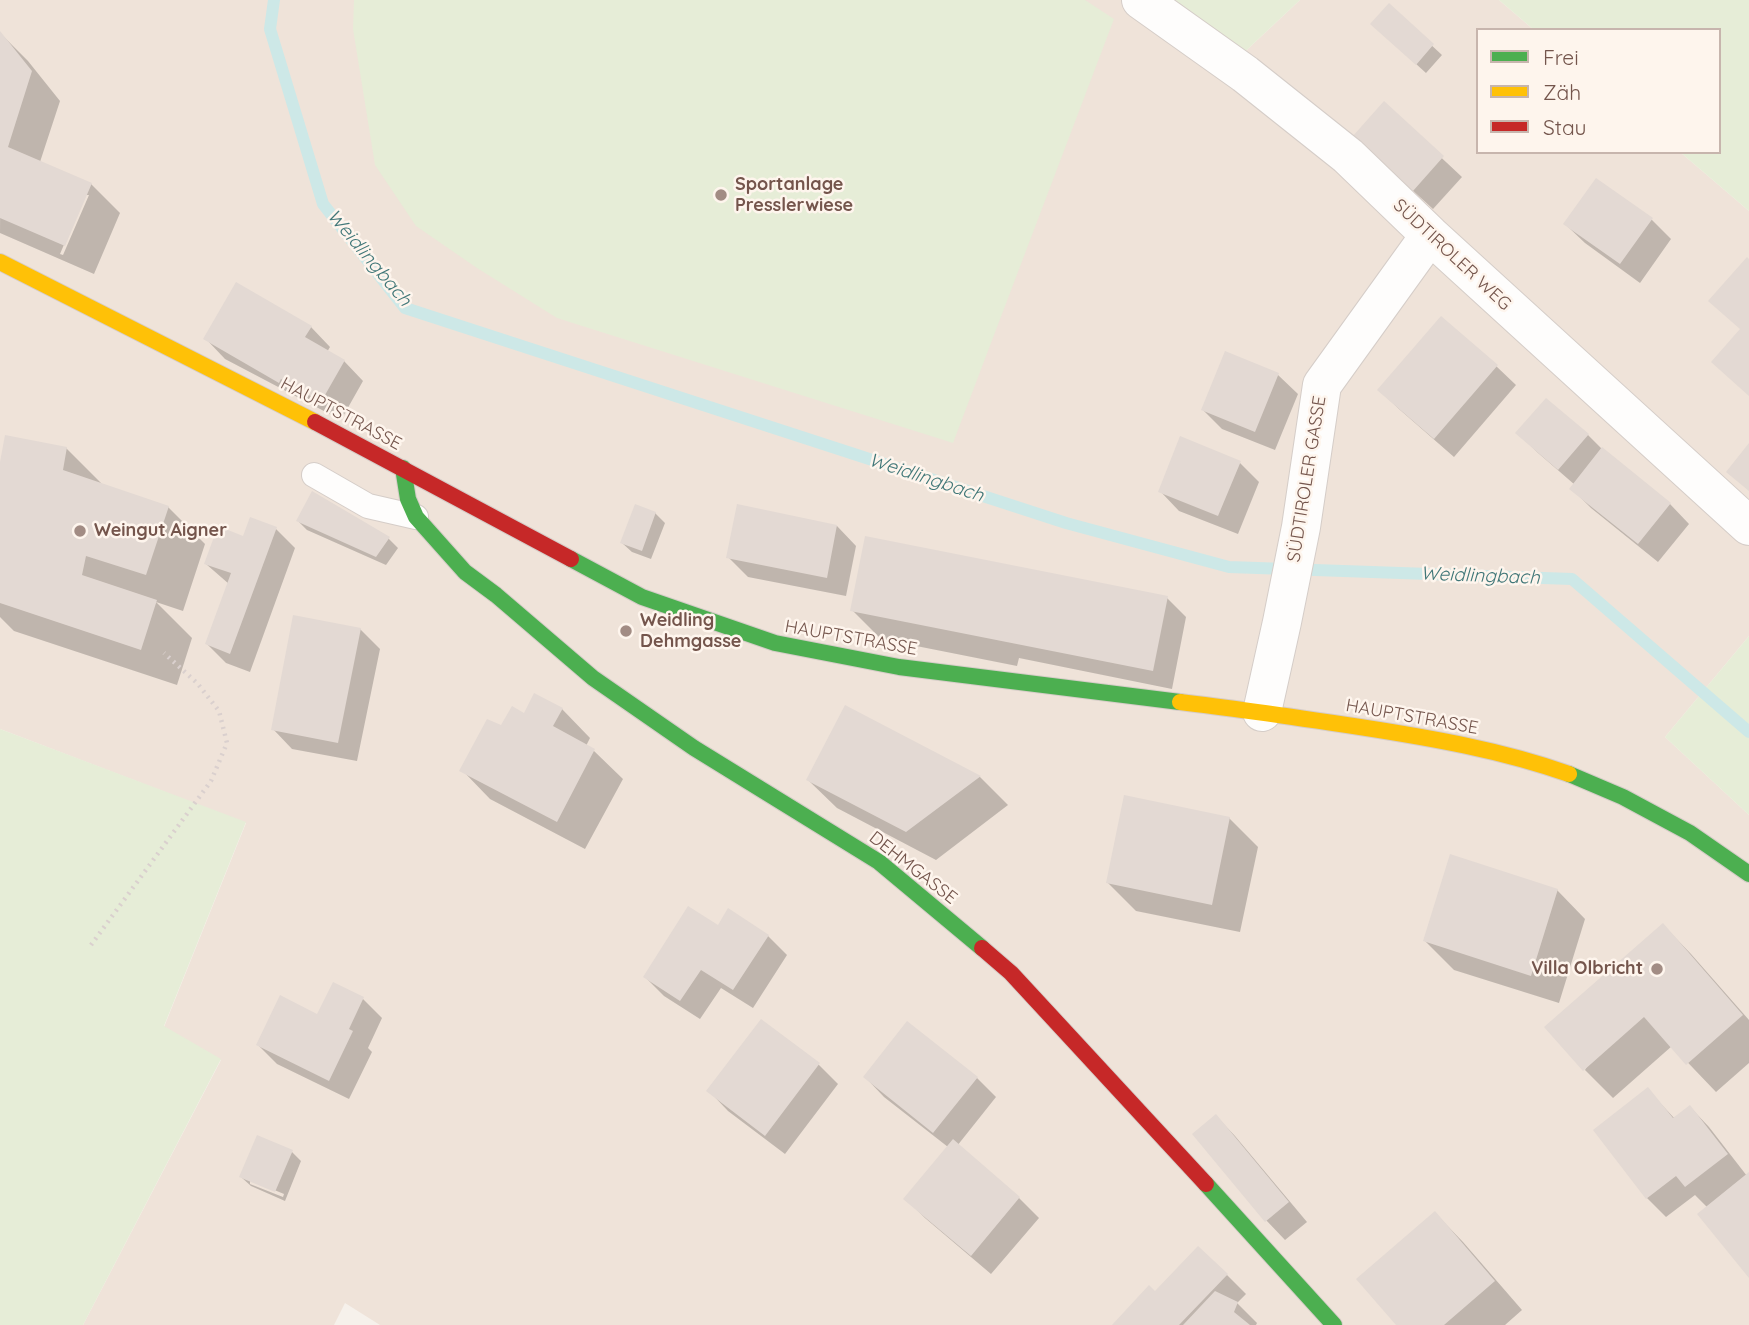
<!DOCTYPE html>
<meta charset="utf-8">
<style>
body{margin:0}
#map{position:relative;width:1749px;height:1325px;overflow:hidden;background:#f6f1eb;font-family:Quicksand,sans-serif}
canvas{display:block}
.legend{position:absolute;left:1476px;top:28px;width:245px;height:126px;box-sizing:border-box;background:#fef5ed;border:2px solid #c7b5ad;margin:0;padding:9px 12px;list-style:none;font-size:21px;color:#74554c}
.legend li{display:flex;align-items:center;gap:14px;height:35px}
.legend b{width:35px;border:2px solid #c7b5ad}
</style>
<div id="map">
<canvas width="1749" height="1325"></canvas>
<ul class="legend">
<li><b style="height:9px;background:#4caf50"></b>Frei</li>
<li><b style="height:9px;background:#ffc107"></b>Zäh</li>
<li><b style="height:9px;background:#c62828"></b>Stau</li>
</ul>
</div>
<script>
const g = document.querySelector('canvas').getContext('2d');
g.lineJoin = 'round';
function fillPath(path, color) { g.fillStyle = color; g.fill(path, 'evenodd'); }
function strokePath(path, color, width, dash) { g.strokeStyle = color; g.lineWidth = width; g.lineCap = dash ? 'butt' : 'round'; g.setLineDash(dash || []); g.stroke(path); }
function write(font, color, halo, rows, align = 'center') {
  g.font = font + ' Quicksand,sans-serif'; g.lineWidth = 5; g.setLineDash([]); g.textBaseline = 'middle'; g.strokeStyle = halo; g.fillStyle = color; for (const [text, x, y, turn = 0] of rows) {
    g.save(); g.translate(x, y); g.rotate((+turn || 0) * Math.PI / 180); g.textAlign = isNaN(turn) ? turn : align; if (halo) g.strokeText(text, 0, 0); g.fillText(text, 0, 0); g.restore();
  }
}
const residential = new Path2D(`
 M 0,0 L 1146,0 L 1235,61 L 1300,0 L 1499,0 L 1534,30 L 1478,30 L 1478,152 L 1680,152 L 1749,211 L 1749,636 L 1665,737 L 1749,815 L 1749,1325 L 380,1325 L 345,1303 L 334,1325 L 83,1325 L 221,1060 L 164,1027 L 246,823 L 0,729 Z`);
const green = new Path2D(`
 M 354,0 L 1085,0 L 1114,19 L 953,443 L 557,318 L 477,268 L 416,226 L 375,165 L 353,29 Z
 M 1146,0 L 1300,0 L 1235,61 Z
 M 1499,0 L 1749,0 L 1749,211 L 1680,152 L 1719,152 L 1719,30 L 1534,30 Z
 M 1749,636 L 1749,815 L 1665,737 Z
 M 0,729 L 246,822 L 164,1026 L 221,1059 L 83,1325 L 0,1325 Z`);
const shadow = new Path2D(`
 M 1389,6 L 1442,55 L 1426,73 L 1382,33 Z
 M 1,34 L 28,61 L 60,101 L 40,162 L 91,184 L 120,213 L 94,274 L 0,233 ZM 85,195 L 89,195 L 63,255 L 60,254 Z
 M 1384,104 L 1462,177 L 1433,209 L 1374,155 Z
 M 1596,180 L 1652,220 L 1671,239 L 1640,283 L 1585,243 L 1565,224 Z
 M 311,327 L 330,347 L 327,352 L 344,361 L 363,381 L 341,420 L 225,359 L 206,339 Z
 M 1496,366 L 1516,385 L 1454,457 L 1399,409 L 1379,390 Z
 M 1278,375 L 1298,394 L 1275,450 L 1222,429 L 1203,410 Z
 M 1518,433 L 1588,435 L 1603,450 L 1670,504 L 1689,524 L 1658,562 L 1591,508 L 1572,489 L 1575,485 L 1537,452 Z
 M 66,448 L 103,485 L 168,507 L 205,544 L 183,611 L 156,602 L 192,638 L 177,685 L 14,631 L 0,617 L 0,471 Z
 M 1240,463 L 1259,482 L 1238,534 L 1179,511 L 1160,491 Z
 M 655,513 L 665,523 L 651,559 L 632,552 L 622,543 Z
 M 298,521 L 388,538 L 398,548 L 386,565 L 307,530 Z
 M 837,526 L 856,546 L 846,596 L 748,577 L 728,557 Z
 M 276,529 L 295,548 L 250,672 L 226,663 L 207,644 L 229,584 L 206,564 L 244,538 Z
 M 1167,598 L 1186,617 L 1172,689 L 1019,658 L 1017,666 L 881,639 L 852,610 Z
 M 360,629 L 380,649 L 357,761 L 292,749 L 273,729 Z
 M 846,707 L 980,777 L 1008,805 L 936,860 L 837,808 L 808,780 Z
 M 562,709 L 590,738 L 586,746 L 594,751 L 623,779 L 585,849 L 490,799 L 462,770 L 525,715 Z
 M 1229,818 L 1258,847 L 1240,932 L 1136,911 L 1107,882 Z
 M 1557,890 L 1585,919 L 1559,1003 L 1454,970 L 1425,941 Z
 M 1663,925 L 1691,954 L 1749,1020 L 1749,1063 L 1716,1092 L 1672,1046 L 1613,1098 L 1585,1070 Z
 M 718,927 L 768,936 L 787,955 L 753,1008 L 721,988 L 700,1019 L 664,996 L 645,977 Z
 M 363,999 L 382,1018 L 368,1048 L 372,1052 L 349,1099 L 277,1064 L 258,1045 L 318,1016 Z
 M 761,1022 L 819,1065 L 838,1084 L 785,1154 L 728,1111 L 709,1091 Z
 M 865,1077 L 977,1078 L 996,1097 L 957,1146 L 1019,1198 L 1039,1218 L 991,1274 L 925,1218 L 906,1199 L 948,1147 L 884,1097 Z
 M 1648,1090 L 1675,1119 L 1690,1107 L 1709,1127 L 1747,1176 L 1749,1174 L 1749,1275 L 1708,1208 L 1695,1195 L 1666,1217 L 1647,1198 Z
 M 1216,1116 L 1235,1136 L 1307,1222 L 1285,1240 L 1266,1220 Z
 M 292,1152 L 301,1161 L 285,1201 L 251,1186 L 241,1177 ZM 250,1180 L 284,1194 L 283,1197 L 250,1184 Z
 M 1435,1213 L 1463,1242 L 1522,1310 L 1505,1325 L 1398,1325 Z
 M 1227,1275 L 1246,1294 L 1237,1303 L 1257,1323 L 1256,1325 L 1114,1325 L 1155,1293 Z`);
const stream = new Path2D(`
 M 274,0 L 270,29 L 323,204 L 405,308 L 1066,523 L 1229,567 L 1572,579 L 1749,732`);
const building = new Path2D(`
 M 1389,3 L 1434,44 L 1416,65 L 1370,24 Z
 M 0,31 L 32,71 L 8,147 L 92,183 L 65,246 L 0,218 Z
 M 1384,101 L 1444,156 L 1413,191 L 1353,136 Z
 M 1596,178 L 1653,218 L 1620,264 L 1563,224 Z
 M 1747,257 L 1749,259 L 1749,396 L 1711,362 L 1740,329 L 1708,301 Z
 M 236,282 L 312,326 L 305,337 L 345,360 L 321,402 L 281,379 L 279,383 L 203,339 Z
 M 1441,316 L 1498,365 L 1434,439 L 1377,390 Z
 M 1225,351 L 1279,373 L 1255,432 L 1201,410 Z
 M 1546,398 L 1589,434 L 1558,470 L 1515,433 Z
 M 5,435 L 67,447 L 63,470 L 169,506 L 146,575 L 86,556 L 82,575 L 157,600 L 141,650 L 0,603 L 0,462 Z
 M 1180,436 L 1241,461 L 1218,516 L 1158,492 Z
 M 1749,443 L 1749,491 L 1726,472 Z
 M 1602,447 L 1671,503 L 1638,544 L 1569,489 Z
 M 312,491 L 390,537 L 376,557 L 296,521 Z
 M 635,504 L 656,512 L 642,551 L 620,543 Z
 M 737,504 L 837,525 L 827,578 L 726,558 Z
 M 250,517 L 277,527 L 230,654 L 205,644 L 231,573 L 204,564 L 218,526 L 243,536 Z
 M 865,536 L 1168,596 L 1153,671 L 850,611 Z
 M 293,615 L 361,628 L 338,743 L 271,730 Z
 M 534,693 L 563,708 L 553,726 L 595,749 L 557,822 L 459,771 L 487,719 L 501,725 L 512,706 L 524,713 Z
 M 845,705 L 981,776 L 906,832 L 806,780 Z
 M 1124,795 L 1230,817 L 1212,905 L 1106,883 Z
 M 1450,854 L 1558,889 L 1531,976 L 1423,941 Z
 M 688,906 L 718,925 L 728,908 L 769,935 L 733,990 L 701,970 L 680,1001 L 643,977 Z
 M 1663,923 L 1743,1015 L 1686,1065 L 1644,1017 L 1583,1071 L 1544,1027 Z
 M 333,982 L 364,997 L 349,1029 L 353,1031 L 329,1081 L 256,1045 L 280,995 L 317,1014 Z
 M 761,1019 L 820,1063 L 765,1136 L 706,1091 Z
 M 907,1021 L 978,1077 L 933,1133 L 863,1077 Z
 M 1648,1087 L 1673,1118 L 1690,1105 L 1728,1154 L 1685,1187 L 1676,1176 L 1646,1199 L 1593,1130 Z
 M 1216,1114 L 1289,1202 L 1265,1222 L 1192,1134 Z
 M 257,1135 L 293,1150 L 275,1192 L 239,1177 Z
 M 953,1139 L 1020,1197 L 971,1256 L 903,1199 Z
 M 1749,1172 L 1749,1278 L 1697,1214 Z
 M 1435,1211 L 1495,1281 L 1444,1325 L 1396,1325 L 1356,1279 Z
 M 1198,1246 L 1228,1274 L 1179,1325 L 1112,1325 L 1149,1285 L 1155,1291 Z
 M 1215,1291 L 1238,1302 L 1234,1312 L 1250,1325 L 1183,1325 Z`);
const path = new Path2D(`
 M 91,945 L 211,781 L 227,743 L 219,711 L 197,683 L 164,653`);
const lane = new Path2D(`
 M 314,475 L 368,506 L 416,517`);
const street = new Path2D(`
 M 1141,0 L 1245,74 L 1348,156 L 1430,235 L 1749,526
 M 1262,712 L 1282,622 L 1301,527 L 1322,385 L 1430,235`);
const fast = new Path2D(`
 M 403,468 L 408,499 L 416,517 L 465,572 L 496,595 L 593,678 L 694,748 L 879,862 L 982,948
 M 571,559 L 642,597 L 775,643 L 899,667 L 1180,702
 M 1569,774 L 1623,797 L 1690,833 L 1749,874
 M 1206,1184 L 1334,1325`);
const slow = new Path2D(`
 M 0,262 L 315,422
 M 1180,702 C 1240,709 1300,718 1360,727 C 1431,738 1501,750 1569,774`);
const jam = new Path2D(`
 M 315,422 L 571,559
 M 982,948 L 1011,973 L 1206,1184`);
const markers = [
 [721,195,7,"#a28c84"],
 [80,531,7,"#a28c84"],
 [626,631,7,"#a28c84"],
 [1657,969,7,"#a28c84"]
];
const poiNames = [
 ["Sportanlage",735,185],
 ["Presslerwiese",735,206],
 ["Weingut Aigner",94,531],
 ["Weidling",640,621],
 ["Dehmgasse",640,642],
 ["Villa Olbricht",1643,969,"right"]
];
const streetNames = [
 ["SÜDTIROLER WEG",1452,255,43],
 ["HAUPTSTRASSE",341,414,28],
 ["SÜDTIROLER GASSE",1307,479,-81],
 ["HAUPTSTRASSE",851,638,10],
 ["HAUPTSTRASSE",1412,717,10],
 ["DEHMGASSE",913,868,38]
];
const waterNames = [
 ["Weidlingbach",369,258,50],
 ["Weidlingbach",926,478,18],
 ["Weidlingbach",1480,576,2]
];
fillPath(residential, '#efe3d9');
fillPath(green, '#e6edd7');
fillPath(shadow, '#0003');
strokePath(stream, '#cde8e7', 12);
fillPath(building, '#e3d9d3');
strokePath(lane, '#d5cdc8', 26);
strokePath(street, '#d5cdc8', 40);
strokePath(fast, '#d6cdc8', 18);
strokePath(slow, '#d6cdc8', 18);
strokePath(jam, '#d6cdc8', 18);
strokePath(path, '#dad0ce', 4.5, [2, 5]);
strokePath(lane, '#fefdfc', 24);
strokePath(street, '#fefdfc', 38);
strokePath(fast, '#4caf50', 16);
strokePath(slow, '#ffc107', 16);
strokePath(jam, '#c62828', 16);
for (const [x, y, r, color] of markers) { const dot = new Path2D(); dot.arc(x, y, r, 0, 2 * Math.PI); g.fillStyle = color; g.fill(dot); strokePath(dot, '#fef5ed', 2.5); }
write('bold 18px', '#74554c', '#fef5ed', poiNames, 'left');
write('18px', '#74554c', '#fef5ed', streetNames);
write('italic 19px', '#407778', '#fef5ed', waterNames);
</script>
